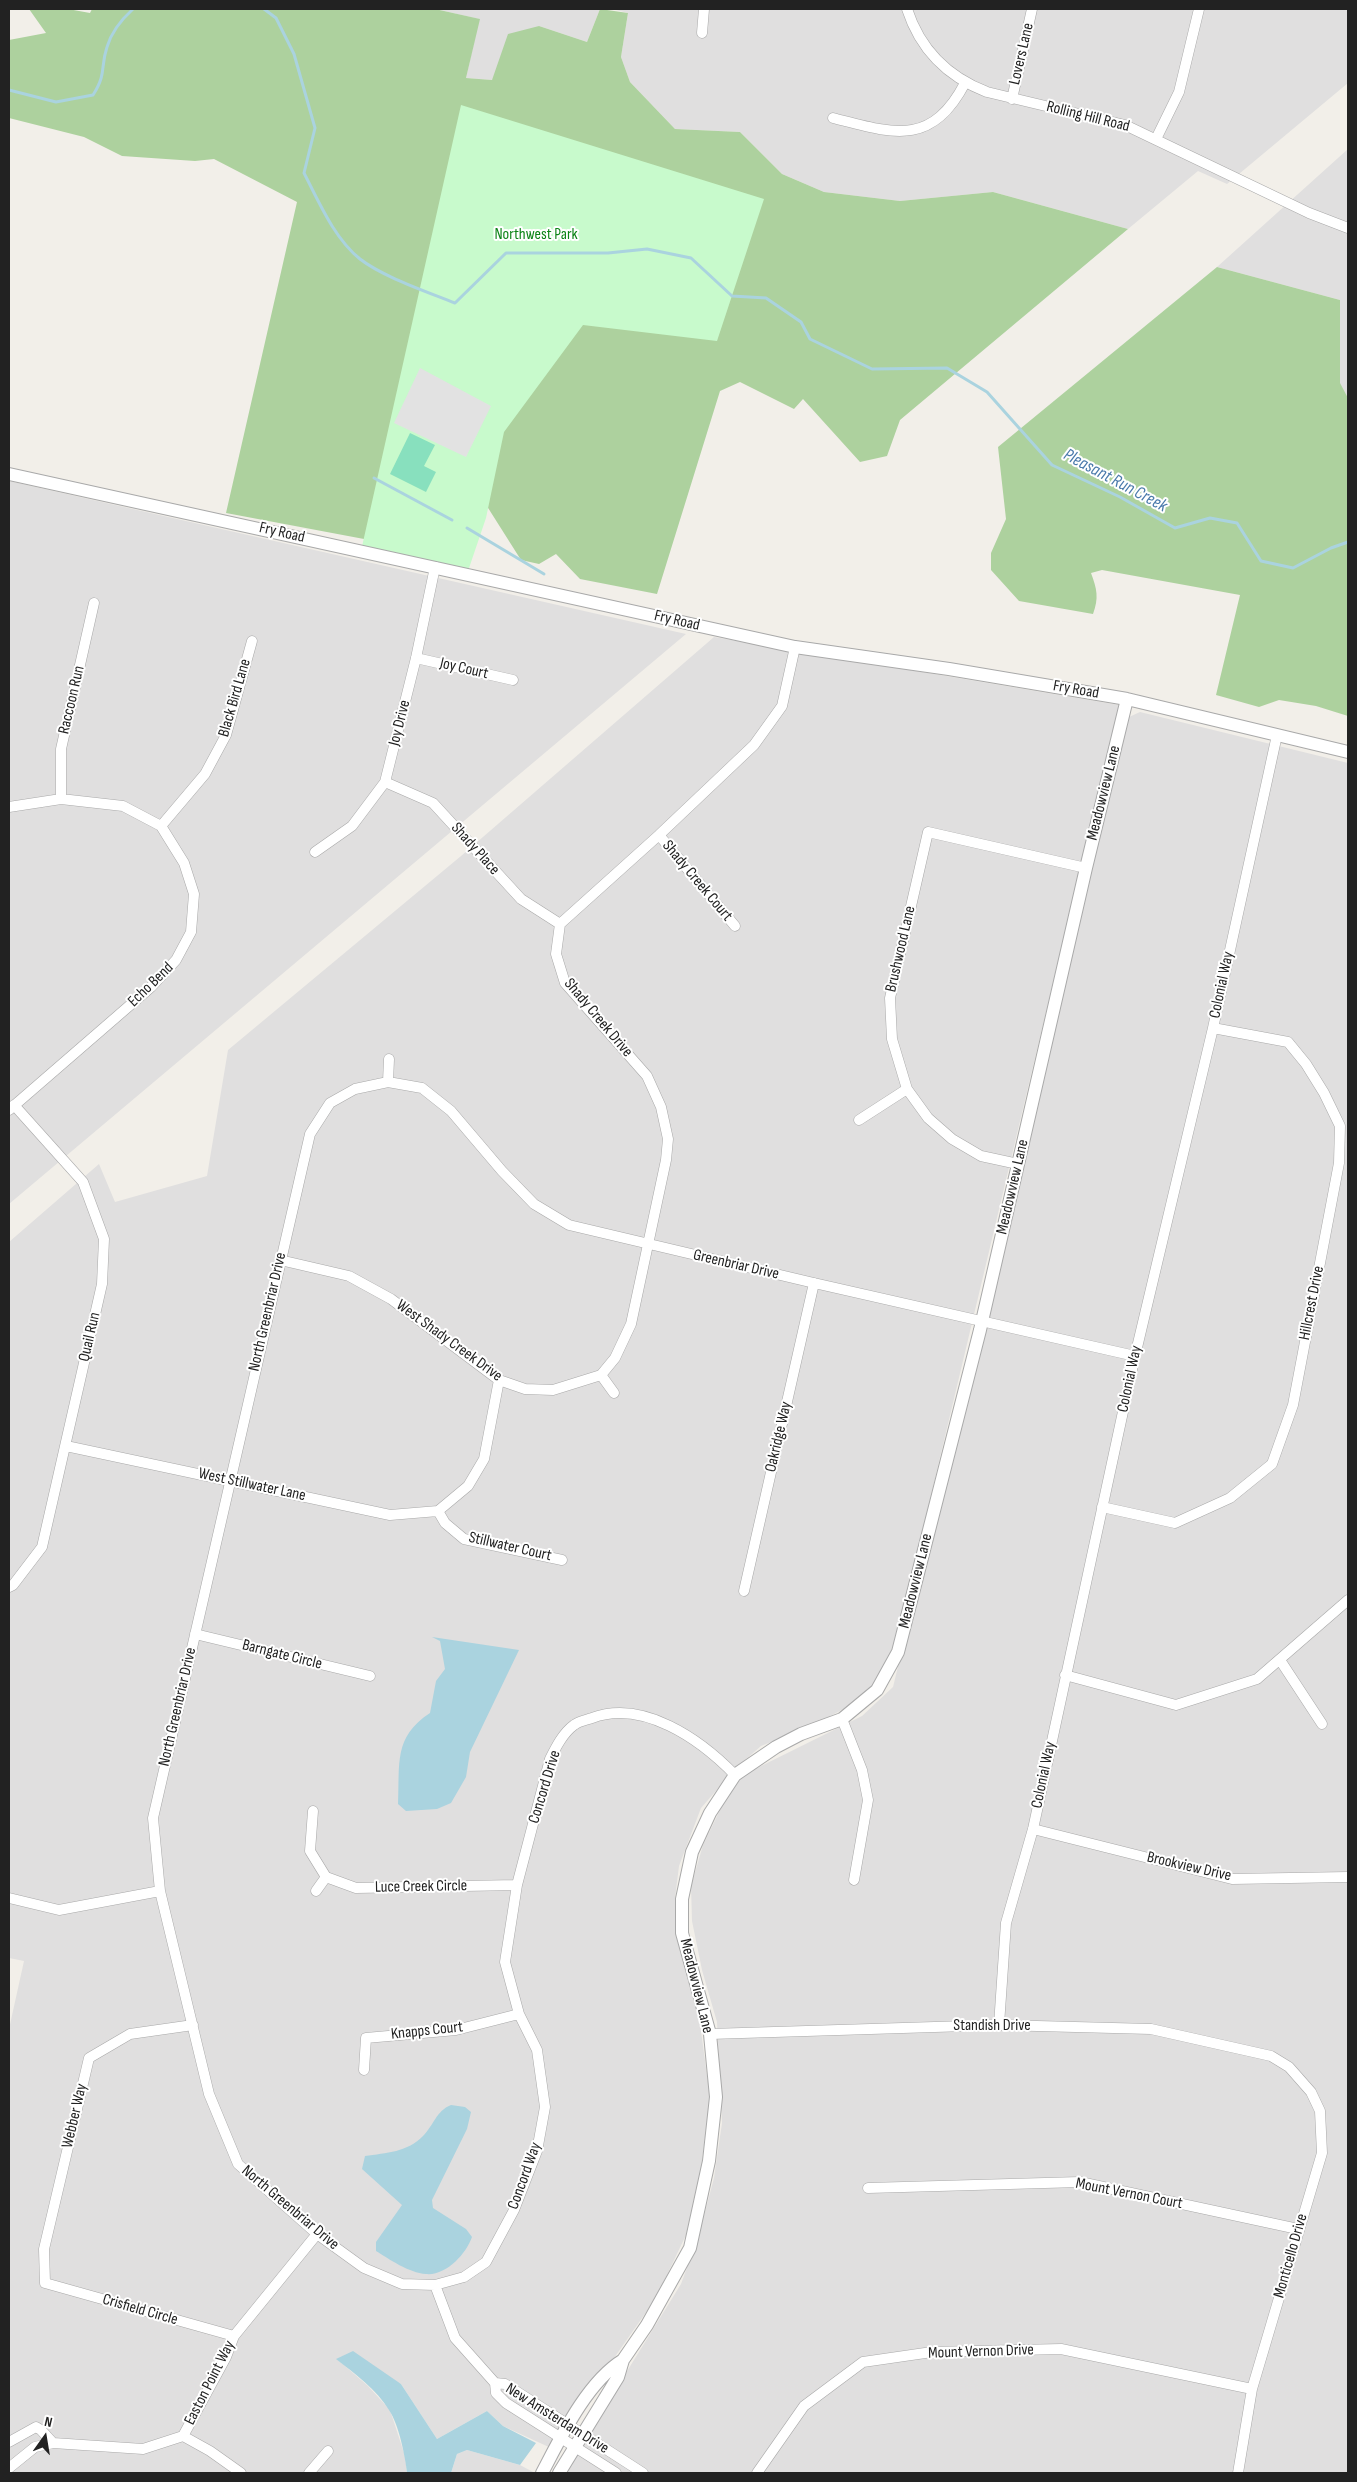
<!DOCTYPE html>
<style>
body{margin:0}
#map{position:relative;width:1357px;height:2482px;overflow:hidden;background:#f2efe9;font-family:"Sofia Sans Condensed",sans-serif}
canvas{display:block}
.frame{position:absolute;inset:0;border:10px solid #222;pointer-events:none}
.north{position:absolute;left:20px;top:2412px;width:50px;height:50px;-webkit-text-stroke:4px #fff;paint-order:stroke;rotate:13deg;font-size:14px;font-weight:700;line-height:20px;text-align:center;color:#222}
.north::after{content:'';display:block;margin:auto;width:18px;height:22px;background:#222;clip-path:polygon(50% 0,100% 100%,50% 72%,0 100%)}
</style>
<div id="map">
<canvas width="1357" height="2482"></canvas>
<div class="frame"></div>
<div class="north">N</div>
</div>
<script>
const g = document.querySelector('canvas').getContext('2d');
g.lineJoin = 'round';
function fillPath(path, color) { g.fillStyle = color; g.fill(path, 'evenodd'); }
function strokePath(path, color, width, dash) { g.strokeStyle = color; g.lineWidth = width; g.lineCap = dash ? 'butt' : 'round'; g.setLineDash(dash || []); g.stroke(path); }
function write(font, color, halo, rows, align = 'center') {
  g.font = font + ' "Sofia Sans Condensed",sans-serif'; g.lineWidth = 4; g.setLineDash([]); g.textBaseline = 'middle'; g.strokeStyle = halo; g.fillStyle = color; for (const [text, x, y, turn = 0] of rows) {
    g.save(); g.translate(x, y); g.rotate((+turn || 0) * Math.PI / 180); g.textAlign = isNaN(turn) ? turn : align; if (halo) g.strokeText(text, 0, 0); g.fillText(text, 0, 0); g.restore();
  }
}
const residential = new Path2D(`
 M 435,9 L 600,9 L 587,42 L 539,26 L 492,80 L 466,78 L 479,19 Z
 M 612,9 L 1348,9 L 1348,83 L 1227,184 L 1198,171 L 1128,229 L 993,192 L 900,201 L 824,192 L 782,174 L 740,132 L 675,129 L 630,82 L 621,57 L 628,13 Z
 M 1348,149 L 1348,398 L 1340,384 L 1340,300 L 1217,267 Z
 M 9,481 L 686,634 L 9,1204 Z
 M 714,637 L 1119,705 L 898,1634 L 880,1677 L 859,1701 L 811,1726 L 761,1746 L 736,1768 L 701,1808 L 679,1866 L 675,1898 L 682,1947 L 697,2002 L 710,2097 L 701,2169 L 686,2235 L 656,2298 L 551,2448 L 503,2426 L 487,2411 L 437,2439 L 401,2384 L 337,2359 L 368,2386 L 390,2410 L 405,2456 L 407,2473 L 9,2473 L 9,2029 L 24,1961 L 9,1958 L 9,1242 L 99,1164 L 115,1202 L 207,1176 L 228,1050 L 461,856 Z
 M 1140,712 L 1348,763 L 1348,2473 L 564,2473 L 681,2284 L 698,2238 L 714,2178 L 722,2123 L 717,2022 L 702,1970 L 692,1921 L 691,1886 L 703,1845 L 723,1804 L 743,1775 L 862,1716 L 893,1687 L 1129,717 Z
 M 467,2450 L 520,2465 L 535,2473 L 451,2473 L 457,2454 Z`);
const forest = new Path2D(`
 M 29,9 L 68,9 L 90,13 L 92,9 L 435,9 L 480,19 L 466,78 L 492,80 L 508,34 L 539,26 L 587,42 L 600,9 L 628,13 L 621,57 L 630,82 L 675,129 L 740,132 L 782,174 L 824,192 L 900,201 L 993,192 L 1128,229 L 900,420 L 887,456 L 860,462 L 803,399 L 794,409 L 740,382 L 720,391 L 657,594 L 580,579 L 556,554 L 539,564 L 521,560 L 478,492 L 381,528 L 364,539 L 226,513 L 297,202 L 214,159 L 195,161 L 122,156 L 84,137 L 9,118 L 9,40 L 46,33 Z
 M 1217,267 L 1340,300 L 1340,383 L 1348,398 L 1348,716 L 1316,706 L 1279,700 L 1259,707 L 1216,695 L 1240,595 L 1102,570 L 1091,573 C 1097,589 1099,598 1093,614 L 1019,601 L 991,570 L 991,553 L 1006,519 L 998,447 Z`);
const park = new Path2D(`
 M 461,105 L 764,199 L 717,341 L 583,325 L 504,432 L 486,518 L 467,574 L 361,551 Z`);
const pitch = new Path2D(`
 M 410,433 L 435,445 L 424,466 L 436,472 L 426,492 L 390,474 Z`);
const parking = new Path2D(`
 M 420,368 L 491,406 L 466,457 L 394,423 Z`);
const water = new Path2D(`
 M 432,1637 L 519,1650 L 470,1752 L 466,1777 L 451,1803 L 437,1809 L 406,1811 L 398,1804 C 400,1764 393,1737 430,1713 L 436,1681 L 445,1669 L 440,1641 Z
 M 451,2105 L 465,2107 L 471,2112 L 467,2129 L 432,2200 L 433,2208 L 466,2229 L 472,2237 C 466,2254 446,2276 426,2274 C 409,2273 389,2259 376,2251 L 376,2242 L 402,2205 L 362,2169 L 365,2156 C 386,2153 408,2152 423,2136 C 434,2125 436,2111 451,2105 Z
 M 353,2351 L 401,2384 L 437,2439 L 487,2411 L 503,2426 L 536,2443 L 520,2465 L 467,2450 L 457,2454 L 451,2473 L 407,2473 C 405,2456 399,2425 389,2410 C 377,2390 354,2373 336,2359 Z`);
const stream = new Path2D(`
 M 264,9 L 276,18 L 294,54 L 315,128 L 304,173 C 319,202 334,238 360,259 C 383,277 428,292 455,303 L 506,253 L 608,253 L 647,249 L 691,258 L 732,296 L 766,298 L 801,322 L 810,339 L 872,369 L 947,368 L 987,392 L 1052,465 L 1120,497 L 1175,528 L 1210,518 L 1237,523 L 1261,561 L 1293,568 L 1331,548 L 1348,542
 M 9,90 L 56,102 L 93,95 C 107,73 100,68 107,47 C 111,33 122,19 133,9
 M 374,478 L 452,520
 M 467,528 L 544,574`);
const minor = new Path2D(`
 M 907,9 C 920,49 948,77 987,92 L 1125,125 L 1309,213 L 1348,228
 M 702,33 L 704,9
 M 1012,99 L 1032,9
 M 833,118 C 892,133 931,148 965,83
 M 1156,139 L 1179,92 L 1199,9
 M 416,658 L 513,680
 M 385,782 L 433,803 L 521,899 L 560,924
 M 61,799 L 61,749 L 94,603
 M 9,807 L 61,799 L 123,806 L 161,826 L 184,863 L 194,894 L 191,932 L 176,960 L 151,987 L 9,1110
 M 161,826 L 205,774 L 226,735 L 252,641
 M 659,835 L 735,926
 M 315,852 L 352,826 L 385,782 L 416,658 L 435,567
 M 389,1059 L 388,1082 L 355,1089 L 330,1103 L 310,1134 L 153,1818 L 160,1891 L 209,2094 L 238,2164 L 317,2234 L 364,2268 L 402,2284 L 435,2285 L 464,2277 L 486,2262 L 514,2210 L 537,2151 L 545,2107 L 537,2050 L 519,2014 L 505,1962 L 517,1885 L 550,1759 C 556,1747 563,1733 574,1725 C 579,1721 586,1720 592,1718 C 643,1699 700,1739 735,1775
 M 388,1082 L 422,1088 L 451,1111 L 502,1171 L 534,1204 L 569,1225 L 814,1283 L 1135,1356
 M 859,1120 L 907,1089
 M 1018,1164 L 981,1156 L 952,1139 L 928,1118 L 907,1089 L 892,1039 L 890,998 L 928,832 L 1086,868
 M 280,1260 L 349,1276 L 391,1299 L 499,1380 L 525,1389 L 553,1390 L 601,1375 L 614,1393
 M 601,1375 L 615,1358 L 631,1324 L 666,1160 L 668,1139 L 661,1107 L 647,1076 L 565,983 L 556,954 L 560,924 L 659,835 L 754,745 L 782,706 L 795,647
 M 66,1446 L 390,1515 L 438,1511
 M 1102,1507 L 1175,1523 L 1230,1498 L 1272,1464 L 1293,1405 L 1339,1163 L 1340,1126 L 1324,1093 L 1306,1064 L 1288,1042 L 1213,1028
 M 438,1511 L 468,1486 L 484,1459 L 499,1380
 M 438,1511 L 445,1523 L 464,1539 L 562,1560
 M 9,1587 L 13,1585 L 42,1547 L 102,1284 L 104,1239 L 83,1182 L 14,1105
 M 744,1591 L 814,1283
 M 195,1634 L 370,1676
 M 1280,1660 L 1322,1724
 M 1065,1675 L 1176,1705 L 1257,1679 L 1348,1600
 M 842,1719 L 862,1770 L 868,1800 L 854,1880
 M 313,1811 L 310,1851 L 326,1877 L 316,1891
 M 1033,1829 L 1232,1879 L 1348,1877
 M 326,1877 L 356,1888 L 517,1885
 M 9,1898 L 59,1910 L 160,1891
 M 193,2025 L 130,2034 L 89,2058 L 44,2249 L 45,2283 L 234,2336
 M 999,2025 L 1006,1923 L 1033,1829 L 1135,1356 L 1213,1028 L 1277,735
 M 710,2034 L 999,2025 L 1151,2029 L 1271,2056 L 1289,2067 L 1311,2092 L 1320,2111 L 1322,2153 L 1252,2389 L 1238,2473
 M 364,2070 L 366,2038 L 456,2030 L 519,2014
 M 868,2188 L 1080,2182 L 1298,2229
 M 435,2285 L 455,2338 L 495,2383 L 496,2393 L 506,2403 L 616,2473
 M 495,2383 L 505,2384 L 643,2473
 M 183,2436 L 210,2451 L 241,2473
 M 9,2442 L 36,2427 L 41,2430 L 53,2443
 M 9,2468 L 35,2447 L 53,2443 L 143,2449 L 183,2436 L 226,2357 L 234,2336 L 317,2234
 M 309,2473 L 328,2451
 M 757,2473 L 804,2406 L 863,2362 L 932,2352 L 1061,2349 L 1252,2389`);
const tertiary = new Path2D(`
 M 9,474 L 795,647 L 949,669 L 1127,699 L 1348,752
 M 542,2473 C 561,2437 587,2382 623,2360
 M 559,2473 L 618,2377 L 623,2360 L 647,2325 L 690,2248 L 709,2161 L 716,2097 L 710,2034 L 682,1933 L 682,1899 L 692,1852 L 710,1813 L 735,1775 L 776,1747 L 801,1734 L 842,1719 L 877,1690 L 898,1652 L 980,1330 L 1086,868 L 1127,699`);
const streetNames = [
 ["Lovers Lane",1022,54,-77],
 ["Rolling Hill Road",1088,117,14],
 ["Fry Road",282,533,13],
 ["Fry Road",677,621,13],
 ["Joy Court",464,669,13],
 ["Fry Road",1076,690,10],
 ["Black Bird Lane",235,698,-74],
 ["Raccoon Run",72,700,-77],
 ["Joy Drive",400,723,-76],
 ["Meadowview Lane",1104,793,-76],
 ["Shady Place",475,849,48],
 ["Shady Creek Court",697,881,50],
 ["Brushwood Lane",901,949,-77],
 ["Echo Bend",151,985,-44],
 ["Colonial Way",1222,985,-78],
 ["Shady Creek Drive",598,1018,50],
 ["Meadowview Lane",1013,1187,-77],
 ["Greenbriar Drive",736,1265,13],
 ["Hillcrest Drive",1312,1303,-79],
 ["North Greenbriar Drive",268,1312,-77],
 ["Quail Run",90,1337,-77],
 ["West Shady Creek Drive",449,1341,36],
 ["Colonial Way",1130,1379,-78],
 ["Oakridge Way",779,1437,-77],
 ["West Stillwater Lane",252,1485,12],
 ["Stillwater Court",510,1547,13],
 ["Meadowview Lane",916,1581,-76],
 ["Barngate Circle",282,1655,14],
 ["North Greenbriar Drive",178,1707,-77],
 ["Colonial Way",1044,1775,-78],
 ["Concord Drive",545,1787,-73],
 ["Brookview Drive",1189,1867,13],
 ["Luce Creek Circle",421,1887,-1],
 ["Meadowview Lane",696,1986,76],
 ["Standish Drive",992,2026],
 ["Knapps Court",427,2031,-6],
 ["Webber Way",75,2116,-77],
 ["Concord Way",525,2176,-70],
 ["Mount Vernon Court",1129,2194,11],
 ["North Greenbriar Drive",290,2208,40],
 ["Monticello Drive",1291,2256,-74],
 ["Crisfield Circle",140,2310,16],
 ["Mount Vernon Drive",981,2352,-2],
 ["Easton Point Way",210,2383,-63],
 ["New Amsterdam Drive",557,2419,32]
];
const parkNames = [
 ["Northwest Park",536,235]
];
const waterNames = [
 ["Pleasant Run Creek",1115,481,28]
];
fillPath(residential, '#e0dfdf');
fillPath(forest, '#add19e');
fillPath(park, '#c8facc');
fillPath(pitch, '#88e0be');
fillPath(parking, '#e2e2e2');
fillPath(water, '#aad3df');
strokePath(stream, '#aad3df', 3);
strokePath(minor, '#a9a9a9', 11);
strokePath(tertiary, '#a9a9a9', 14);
strokePath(minor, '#fff', 10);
strokePath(tertiary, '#fff', 12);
write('16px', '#222', '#fff', streetNames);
write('16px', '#0c8416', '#fff', parkNames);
write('italic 18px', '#4a7aab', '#fff', waterNames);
</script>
